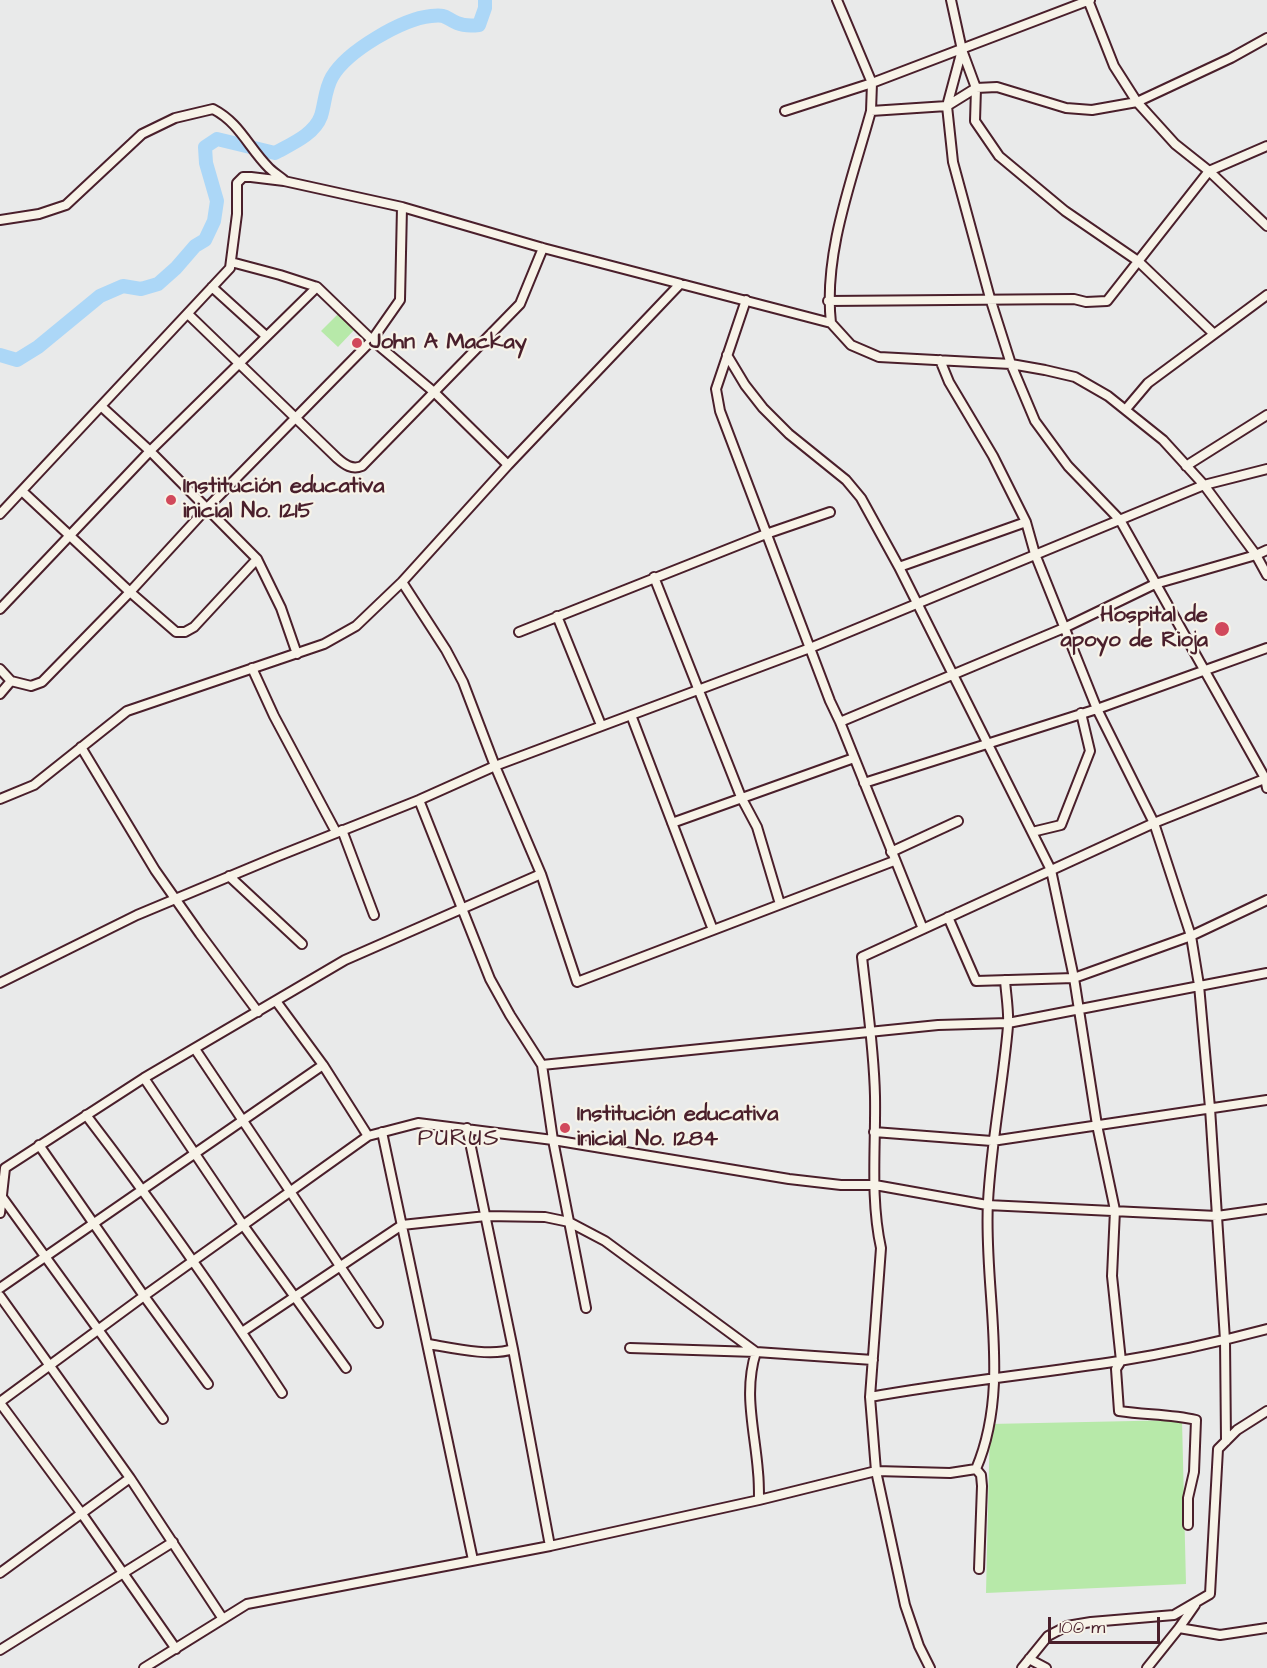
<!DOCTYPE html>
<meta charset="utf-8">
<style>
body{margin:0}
#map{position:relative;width:1267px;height:1668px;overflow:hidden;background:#e9eaea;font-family:"Architects Daughter",sans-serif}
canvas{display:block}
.scale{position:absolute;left:1048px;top:1617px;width:112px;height:27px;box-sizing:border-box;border:3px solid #4a1f2b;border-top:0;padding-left:8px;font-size:18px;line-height:21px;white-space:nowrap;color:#4a1f2b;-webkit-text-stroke:4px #f7f3e8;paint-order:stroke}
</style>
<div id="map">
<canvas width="1267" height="1668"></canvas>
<div class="scale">100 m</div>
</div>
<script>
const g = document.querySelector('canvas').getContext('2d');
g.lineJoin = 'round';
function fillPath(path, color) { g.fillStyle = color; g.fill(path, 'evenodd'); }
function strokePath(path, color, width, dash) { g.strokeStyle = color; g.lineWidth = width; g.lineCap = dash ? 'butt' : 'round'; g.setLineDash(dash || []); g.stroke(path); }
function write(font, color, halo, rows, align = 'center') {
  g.font = font + ' "Architects Daughter",sans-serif'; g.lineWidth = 4.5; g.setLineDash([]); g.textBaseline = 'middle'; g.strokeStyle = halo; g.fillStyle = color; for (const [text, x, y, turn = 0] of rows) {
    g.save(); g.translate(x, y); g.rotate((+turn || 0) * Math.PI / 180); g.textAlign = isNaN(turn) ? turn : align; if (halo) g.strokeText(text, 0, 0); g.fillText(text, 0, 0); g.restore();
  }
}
const green = new Path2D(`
 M 339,313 L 355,329 L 338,347 L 321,331 Z
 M 1182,1420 L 1186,1584 L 986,1593 L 990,1424 Z`);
const river = new Path2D(`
 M 0,355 L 17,360 L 38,347 L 100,296 L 123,286 L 141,289 L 158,284 L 176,268 L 195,246 L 205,240 L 214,221 L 217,201 L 206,163 L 205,147 L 217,139 L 275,153 C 291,144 314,135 321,116 C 325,103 325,89 332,77 C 347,51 402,19 431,16 C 447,14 445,18 457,23 C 464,26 471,26 479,25 L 485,8 L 485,0`);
const minor = new Path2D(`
 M 837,0 L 872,83 L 871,111
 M 951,0 L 962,50 L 976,88 L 975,121 L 999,156 L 1065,211 L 1138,261 L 1214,334
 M 1088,0 L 1114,66 L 1137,102 L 1175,144 L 1209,171 L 1267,226
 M 962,50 L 947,106 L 953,162 L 990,298 L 1011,364 L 1035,421 L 1068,466 L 1120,520 L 1265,778 L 1267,788
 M 785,111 L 872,83 L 1090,0
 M 0,220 L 39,214 L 66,205 L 142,134 L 175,118 L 213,109 C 240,123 248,147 269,168 C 273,172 279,176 284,180
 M 231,262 L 280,275 L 317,287
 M 212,287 L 266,336
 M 746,300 L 716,389 L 720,411 L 830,701 L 840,722 L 923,929
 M 828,301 L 1074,299 L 1086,302 L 1107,301 L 1209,171 L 1267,146
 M 188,314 L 337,458 C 345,465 352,470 362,466 L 520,304 L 543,248
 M 831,323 C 823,253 853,177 871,111 L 947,106 L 976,88 L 997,87 L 1066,108 L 1092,110 L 1137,102 L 1231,58 L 1267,38
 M 727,355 L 745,385 L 763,408 L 789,434 L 846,480 L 861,498 L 899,567 L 1051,870 L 1074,978 L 1097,1125 L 1115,1210 L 1112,1276 L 1121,1361 L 1116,1369 L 1119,1411 C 1145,1415 1171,1414 1196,1420 L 1194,1472 L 1188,1498 L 1188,1525
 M 940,360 L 949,382 L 993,456 L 1026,522 L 1035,554 L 1097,709 L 1154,823 L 1191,936 L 1199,985 L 1210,1108 L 1225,1340 L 1226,1441
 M 102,407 L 150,451 L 257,559 L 281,608 L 297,654
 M 1126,409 L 1148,383 L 1267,295
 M 1186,466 L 1267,415
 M 22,491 L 130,592 L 176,632 L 185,632 L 194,627 L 257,559
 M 0,514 L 230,268 L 237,214 L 237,183 L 243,177 L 251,177 L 284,181 L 402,207 L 543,248 L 831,323 L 851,345 L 879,357 L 1011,364 L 1045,370 L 1075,377 L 1108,396 L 1163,440 L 1204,485 L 1256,555 L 1267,575
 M 899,567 L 1026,522
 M 654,577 L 741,797 L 757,827 L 780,904
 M 0,609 L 150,451 L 317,287 L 372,340 L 434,392 L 508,465
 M 557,616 L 601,725
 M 519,632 L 766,534 L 830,512
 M 252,668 L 274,716 L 336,832
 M 0,669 L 11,681
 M 0,694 L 11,681 L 31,686 L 42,682 L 130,592 L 207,508 L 372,340 L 400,300 L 402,207
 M 631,715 L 713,930
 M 840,722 L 1064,628 L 1155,584 L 1256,555 L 1267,550
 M 81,747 L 155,870 L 200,934 L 258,1012
 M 864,783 L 1097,709 L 1267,648
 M 0,799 L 34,785 L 127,711 L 324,644 L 356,626 L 402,582 L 508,465 L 680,284
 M 419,800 L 490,979 L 510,1015 L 542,1065 L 553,1140 L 586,1308
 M 672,823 L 854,758
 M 342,830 L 374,915
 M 1032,832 L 1061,825 L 1090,751 L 1081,713
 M 891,852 L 958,821
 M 541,874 L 577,982 L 894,861
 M 229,876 L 302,944
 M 948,917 L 976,981 L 1074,978 L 1191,936 L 1267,900
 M 0,983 L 137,915 L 276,857 L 419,800 L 495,766 L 810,648 L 1204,485 L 1267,469
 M 276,1001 L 323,1065 L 368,1136
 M 195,1049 L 378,1323
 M 542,1065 L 938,1025 L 1008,1023 L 1267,973
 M 144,1078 L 243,1225 L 346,1368
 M 86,1115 C 155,1205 220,1298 282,1393
 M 467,1128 L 513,1349 L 550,1546
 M 382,1132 L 473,1560
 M 874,1132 L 992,1141 L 1267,1100
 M 39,1145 L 144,1296 L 208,1384
 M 2,1197 L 163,1419
 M 0,1213 L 5,1168 L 144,1078 L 345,960 L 541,874 L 495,766 L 463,682 L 446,650 L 402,582
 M 0,1288 L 323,1065
 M 0,1296 L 130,1478 L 223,1619
 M 242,1332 L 402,1225 L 486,1216 L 545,1217 L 569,1222 L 605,1241 L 756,1352 L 873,1360
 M 428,1344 C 452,1348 491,1357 513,1349
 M 630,1348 L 756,1352 C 743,1393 755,1431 758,1472 C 759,1481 759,1490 759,1500
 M 870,1397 C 953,1382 1036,1374 1119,1361 C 1169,1353 1218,1342 1267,1329
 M 0,1402 L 144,1296 L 368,1136 L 418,1123 L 553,1140 L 789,1179 L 841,1185 L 875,1185 L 987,1205 L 1217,1216 L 1267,1209
 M 0,1403 L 82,1514 L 176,1649
 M 976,1469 L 981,1475 L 982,1486 L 979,1569
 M 0,1573 L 130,1478
 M 1179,1628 L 1220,1635 L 1267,1628
 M 0,1650 L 173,1542
 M 1029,1659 L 1046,1668
 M 144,1668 L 247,1604 L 550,1546 L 759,1500 L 876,1471 L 950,1473 L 976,1469 C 1012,1385 983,1290 988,1202 C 991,1143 1003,1085 1008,1026 C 1009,1011 1006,995 1005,980
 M 930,1668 L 919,1646 L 905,1605 L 876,1471 L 870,1397 L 881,1248 C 870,1198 876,1146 875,1096 C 874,1049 867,1003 862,957 L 1154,823 L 1267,778
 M 1022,1668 L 1048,1636 L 1067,1626 L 1091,1622 L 1174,1615 L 1210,1594 L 1218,1449 L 1237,1430 L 1267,1411
 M 1147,1668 L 1179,1628 L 1195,1605`);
const markers = [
 [357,343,6,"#d1495b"],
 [171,500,6,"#d1495b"],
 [1222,629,8,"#d1495b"],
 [565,1128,6,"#d1495b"]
];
const poiNames = [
 ["John A Mackay",369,343],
 ["Institución educativa",183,487],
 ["inicial No. 1215",183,512],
 ["Hospital de",1208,616,"right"],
 ["apoyo de Rioja",1208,641,"right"],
 ["Institución educativa",577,1115],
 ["inicial No. 1284",577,1140]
];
const neighbourhoodNames = [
 ["PURUS",459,1140]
];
fillPath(green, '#b7e9a9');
strokePath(river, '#acd7f7', 14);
strokePath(minor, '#4a1f2b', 12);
strokePath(minor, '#f7f3e8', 8);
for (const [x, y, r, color] of markers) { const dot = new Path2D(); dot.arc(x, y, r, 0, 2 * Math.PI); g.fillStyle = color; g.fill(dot); strokePath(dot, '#f7f3e8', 2); }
write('bold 22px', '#4a1f2b', '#f7f3e8', poiNames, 'left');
g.letterSpacing = '1.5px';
write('24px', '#4a1f2b', '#f7f3e8', neighbourhoodNames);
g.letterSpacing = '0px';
</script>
